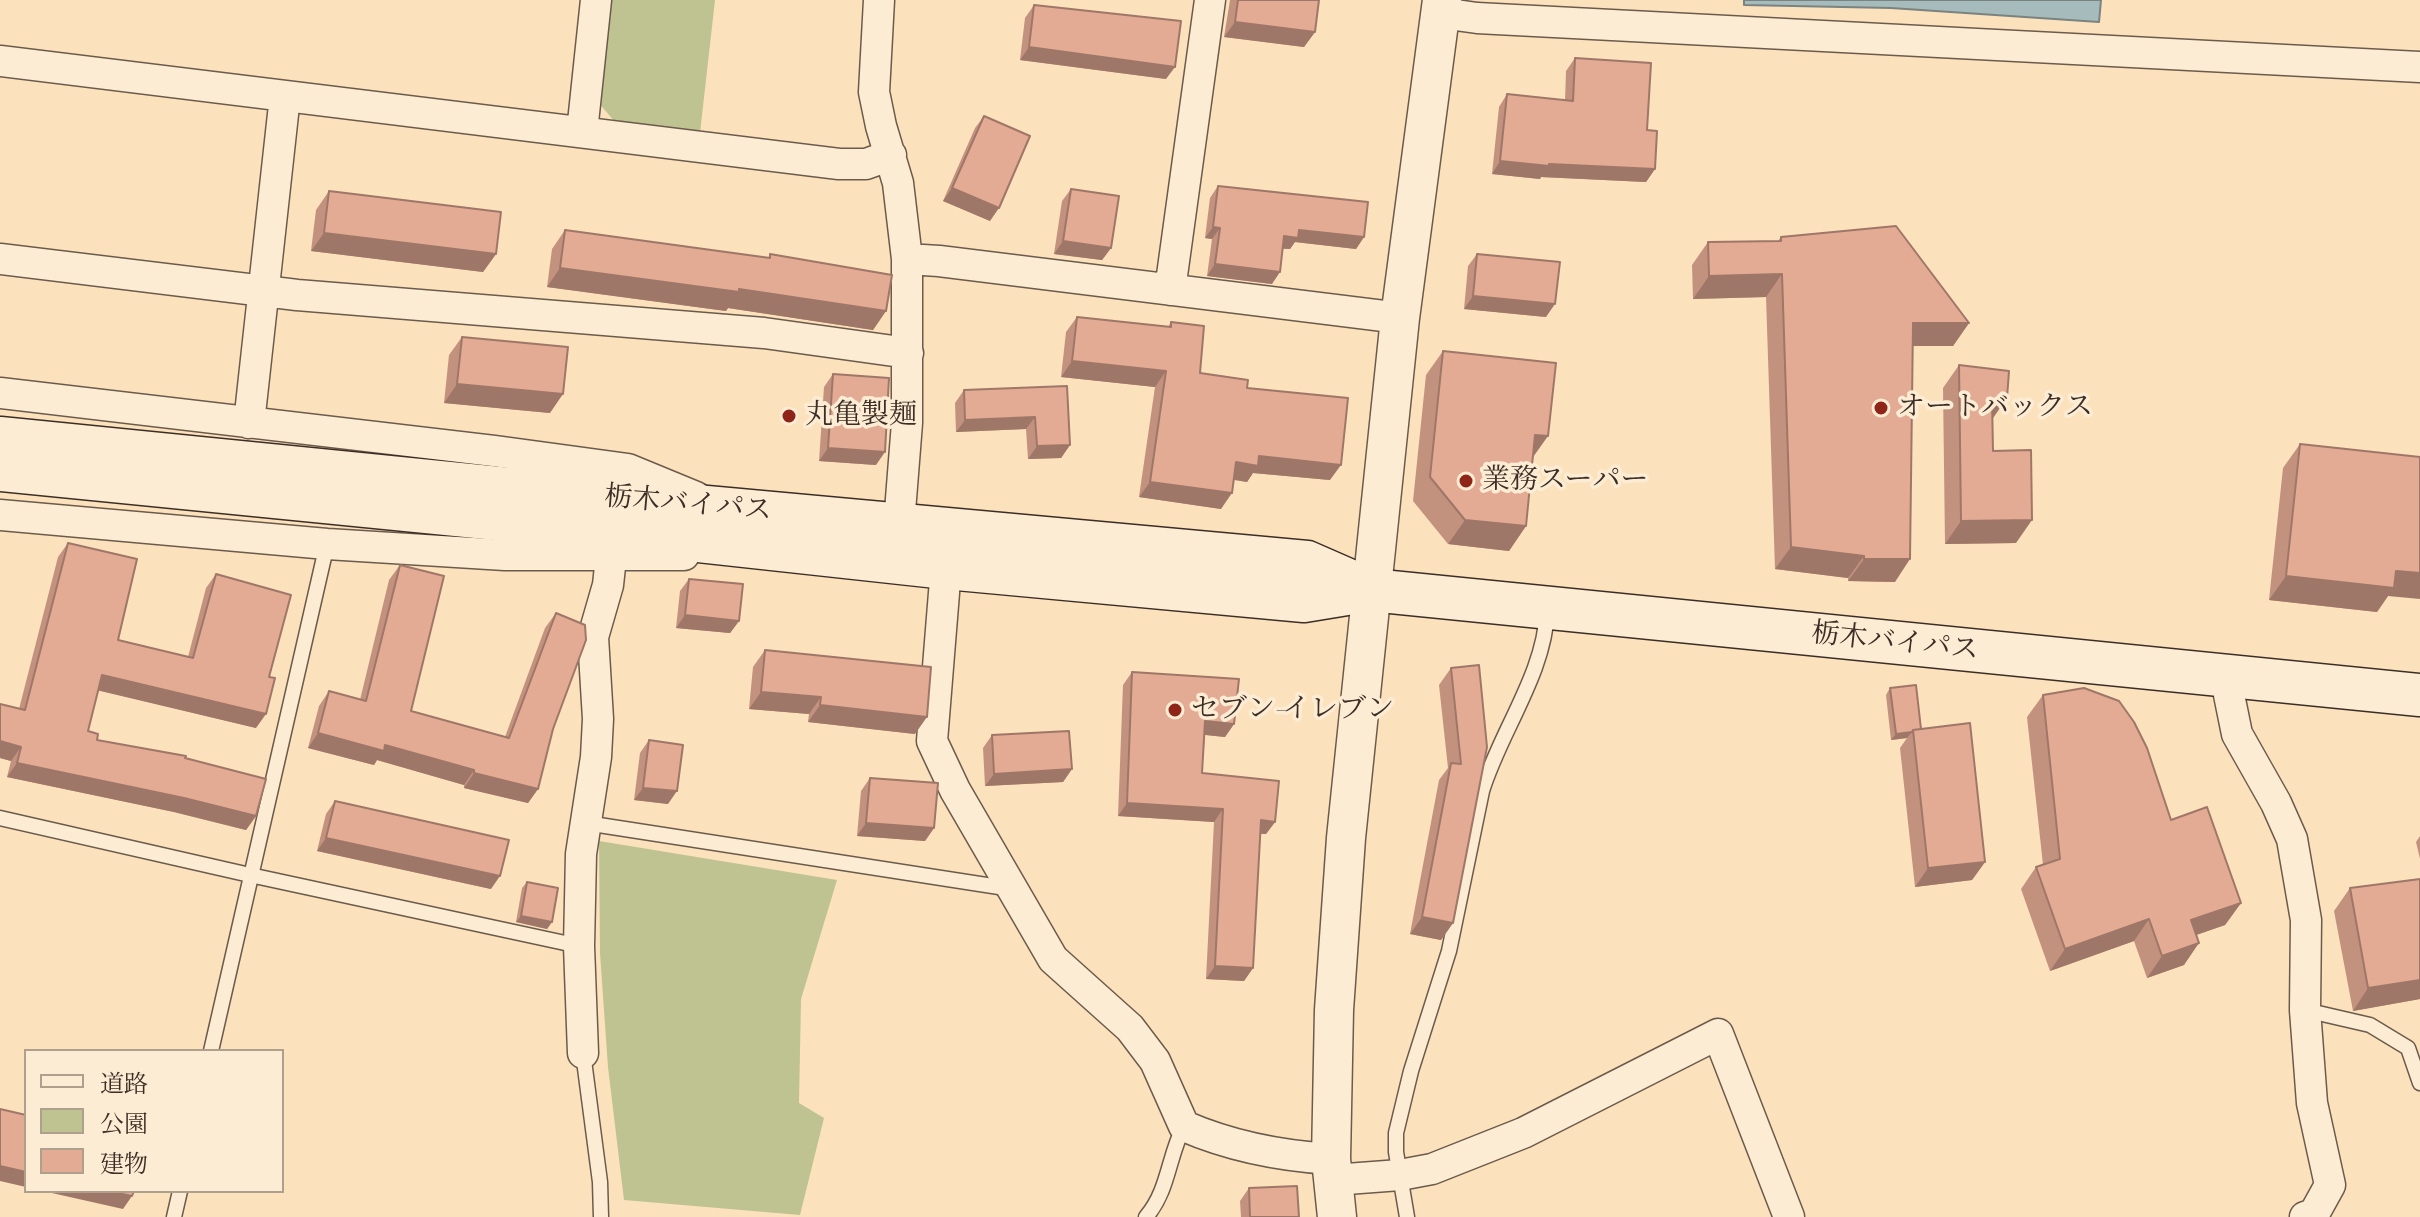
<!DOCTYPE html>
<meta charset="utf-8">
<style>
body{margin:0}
#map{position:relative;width:2420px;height:1217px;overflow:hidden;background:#fbe1bc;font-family:"IM FELL French Canon","Noto Serif JP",serif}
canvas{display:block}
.legend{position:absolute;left:24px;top:1049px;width:260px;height:144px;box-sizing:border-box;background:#fcecd3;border:2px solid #afa08e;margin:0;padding:10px 14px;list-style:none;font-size:24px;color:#3c2e26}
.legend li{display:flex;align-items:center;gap:16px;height:40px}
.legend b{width:40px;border:2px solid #afa08e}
</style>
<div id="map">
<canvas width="2420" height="1217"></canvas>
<ul class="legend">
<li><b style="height:10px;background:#fcecd3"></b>道路</li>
<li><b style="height:22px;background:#bec391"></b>公園</li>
<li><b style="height:22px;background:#e3aa94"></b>建物</li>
</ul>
</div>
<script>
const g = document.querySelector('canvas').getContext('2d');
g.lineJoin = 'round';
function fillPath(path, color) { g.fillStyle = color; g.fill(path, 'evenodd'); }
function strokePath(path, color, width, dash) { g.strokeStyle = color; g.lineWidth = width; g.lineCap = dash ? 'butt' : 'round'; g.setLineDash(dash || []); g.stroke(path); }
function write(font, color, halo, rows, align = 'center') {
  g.font = font + ' "IM FELL French Canon","Noto Serif JP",serif'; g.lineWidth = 7; g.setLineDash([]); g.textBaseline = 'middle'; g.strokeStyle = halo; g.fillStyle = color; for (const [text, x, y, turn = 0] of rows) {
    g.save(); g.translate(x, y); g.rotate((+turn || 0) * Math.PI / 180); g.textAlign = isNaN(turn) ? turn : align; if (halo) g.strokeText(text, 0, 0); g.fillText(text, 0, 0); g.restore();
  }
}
const green = new Path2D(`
 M 611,0 L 715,0 L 700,133 L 615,122 L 598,102 Z
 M 599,841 L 837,880 L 801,999 L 799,1103 L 824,1118 L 800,1215 L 624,1200 L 608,1067 L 600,953 Z`);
const water = new Path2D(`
 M 1744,0 L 2101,0 L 2099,22 L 1891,8 L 1744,5 Z`);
const service = new Path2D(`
 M 0,818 L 250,875 L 579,946
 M 586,823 L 1012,889
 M 2305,1010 L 2370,1025 L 2408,1048 L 2420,1083
 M 211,1051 L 327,544
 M 583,1053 L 600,1182 L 601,1217
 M 174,1217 L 180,1191
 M 1146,1217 C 1169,1190 1168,1157 1184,1126
 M 1407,1217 L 1396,1152 L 1396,1133 L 1411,1071 L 1449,951 L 1482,791 C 1500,732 1545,673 1547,611`);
const minor = new Path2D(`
 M 879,0 L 874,92 L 881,126 L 898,183 L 907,259 L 907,423 L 899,524
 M 1441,13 L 1477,18 L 2420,67
 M 0,61 L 839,164 L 866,164 L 891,155
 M 582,132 L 596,0
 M 0,259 L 297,295 L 764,333 L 908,353
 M 907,259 L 939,261 L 1400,318
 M 1170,290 L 1210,0
 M 0,393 L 494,451 L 628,469 L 696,497
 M 249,423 L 285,96
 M 0,515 L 327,544 L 505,555 L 684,555
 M 946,568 L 932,741 L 955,790 L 1053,959 L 1130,1028 L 1155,1061 L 1184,1126 C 1230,1146 1282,1156 1331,1159
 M 2225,675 L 2237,734 L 2276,803 L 2292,839 L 2306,920 L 2305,1010 L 2312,1103 L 2330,1185 L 2314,1214 L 2305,1217
 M 583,1053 L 579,946 L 581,854 L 596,757 L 598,719 L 593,637 L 608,585 L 611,557
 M 1333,1180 L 1400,1175 L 1432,1169 L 1523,1133 L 1718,1034 L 1789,1217`);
const tertiary = new Path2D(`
 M 1337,1217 L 1331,1159 L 1334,1010 L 1346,838 L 1400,318 L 1442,0`);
const secondary = new Path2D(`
 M 0,438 L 499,488 L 1307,562 L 1371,590
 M 0,470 L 497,519 L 946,568 L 1304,601 L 1371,590 L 2420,695`);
const wall = new Path2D(`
 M 1230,0 L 1319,0 L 1315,32 L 1304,47 L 1224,37 Z
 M 1034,5 L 1166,79 L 1020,60 L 1025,18 Z
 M 1575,58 L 1647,130 L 1655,169 L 1646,182 L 1541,177 L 1540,179 L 1492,174 L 1499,107 L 1507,94 L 1565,101 L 1566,71 Z
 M 984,116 L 990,221 L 943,201 L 975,128 Z
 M 1218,186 L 1364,237 L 1356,249 L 1295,242 L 1290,249 L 1283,249 L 1272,284 L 1207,276 L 1212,239 L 1205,238 L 1210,198 Z
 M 1071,189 L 1111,248 L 1102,260 L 1054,254 L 1062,201 Z
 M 329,191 L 496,254 L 483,272 L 311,251 L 316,210 Z
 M 565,230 L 768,258 L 770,254 L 886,311 L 873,330 L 728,308 L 726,311 L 547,287 L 552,249 Z
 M 1781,237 L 1969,323 L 1953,346 L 1913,346 L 1895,582 L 1848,581 L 1848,578 L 1775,569 L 1766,297 L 1693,299 L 1692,265 L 1708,242 L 1778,241 Z
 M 1477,254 L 1546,317 L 1464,309 L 1468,266 Z
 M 1077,317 L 1168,327 L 1171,322 L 1200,373 L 1247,388 L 1330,480 L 1253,473 L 1247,482 L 1234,480 L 1221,509 L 1139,497 L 1155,387 L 1061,377 L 1066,332 Z
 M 462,337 L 550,413 L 444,403 L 449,355 Z
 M 1443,351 L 1533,458 L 1526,526 L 1509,551 L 1448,544 L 1413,501 L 1426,375 Z
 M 1959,365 L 1992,419 L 1993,451 L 2016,543 L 1945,544 L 1943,388 Z
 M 833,374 L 876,465 L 819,461 L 824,387 Z
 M 1067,386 L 1070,445 L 1061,458 L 1028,459 L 1026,429 L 956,432 L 955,403 L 964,390 Z
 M 2300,444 L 2388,596 L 2377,612 L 2269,600 L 2283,468 Z
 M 68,543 L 118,640 L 188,657 L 206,588 L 216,574 L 256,728 L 98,690 L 88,731 L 97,740 L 185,758 L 256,816 L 246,830 L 174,812 L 7,777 L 11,761 L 0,758 L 0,704 L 19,709 L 58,557 Z
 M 400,565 L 411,711 L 505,737 L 545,628 L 556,613 L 553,729 L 538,789 L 528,803 L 464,788 L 464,785 L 377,760 L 374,765 L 308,748 L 319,706 L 329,691 L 360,700 L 389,580 Z
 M 689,579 L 739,621 L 730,633 L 676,628 L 680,591 Z
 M 765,650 L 915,734 L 808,722 L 809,714 L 749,709 L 753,667 Z
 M 1479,665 L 1453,923 L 1441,940 L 1410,934 L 1439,780 L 1448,768 L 1439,685 L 1451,668 Z
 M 1132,672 L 1234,724 L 1225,737 L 1205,735 L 1202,773 L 1275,822 L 1266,834 L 1260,834 L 1253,968 L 1244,981 L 1206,979 L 1214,822 L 1118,816 L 1123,685 Z
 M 1890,688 L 1921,729 L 1985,862 L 1972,880 L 1915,887 L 1900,748 L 1907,738 L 1891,740 L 1886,695 Z
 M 2043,695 L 2171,820 L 2241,903 L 2225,925 L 2196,935 L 2184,965 L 2147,978 L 2134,941 L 2050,971 L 2021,889 L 2036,867 L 2043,865 L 2027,717 Z
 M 992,735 L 1072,769 L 1063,782 L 985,786 L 983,748 Z
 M 649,740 L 668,804 L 634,800 L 640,753 Z
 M 870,778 L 934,828 L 925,841 L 857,836 L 861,791 Z
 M 335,801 L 491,889 L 317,851 L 326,814 Z
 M 2420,836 L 2420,859 L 2416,842 Z
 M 2420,879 L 2420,999 L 2353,1011 L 2334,911 L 2350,888 Z
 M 527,882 L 552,922 L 547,929 L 516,922 L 522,888 Z
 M 1249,1188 L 1299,1217 L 1241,1217 L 1240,1201 Z`);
const shadedWall = new Path2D(`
 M 1235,22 L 1315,32 L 1304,47 L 1224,37 Z
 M 1029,47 L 1175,67 L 1166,79 L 1020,60 Z
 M 1500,161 L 1549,164 L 1655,169 L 1646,182 L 1541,177 L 1540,179 L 1492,174 Z
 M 952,188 L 999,208 L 990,221 L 943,201 Z
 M 1213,227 L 1220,228 L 1212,239 L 1205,238 Z
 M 1299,230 L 1364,237 L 1356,249 L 1295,242 L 1290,249 L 1276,248 L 1284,236 Z
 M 324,233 L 496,254 L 483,272 L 311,251 Z
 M 1063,241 L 1111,248 L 1102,260 L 1054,254 Z
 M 1215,264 L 1280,272 L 1272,284 L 1207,276 Z
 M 560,268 L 739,289 L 886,311 L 873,330 L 728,308 L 726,311 L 547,287 Z
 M 1782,274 L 1766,297 L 1693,299 L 1709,276 Z
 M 1473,296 L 1555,304 L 1546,317 L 1464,309 Z
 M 1913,323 L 1969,323 L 1953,346 L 1897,346 Z
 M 1072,361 L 1166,371 L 1155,387 L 1061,377 Z
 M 457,384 L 563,394 L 550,413 L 444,403 Z
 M 2007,398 L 1991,421 L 1992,399 Z
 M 1035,417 L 1026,429 L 956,432 L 965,420 Z
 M 1535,435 L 1548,436 L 1531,460 Z
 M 1070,445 L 1061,458 L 1028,459 L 1037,446 Z
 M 828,448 L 885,452 L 876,465 L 819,461 Z
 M 1259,456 L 1341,465 L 1330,480 L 1253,473 L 1247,482 L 1225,478 L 1236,462 Z
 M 1150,482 L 1232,493 L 1221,509 L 1139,497 Z
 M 1465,520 L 1526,526 L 1509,551 L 1448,544 Z
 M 2032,520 L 2016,543 L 1945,544 L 1961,521 Z
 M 1791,547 L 1864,556 L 1848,578 L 1775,569 Z
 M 1864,559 L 1910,559 L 1895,582 L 1848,581 Z
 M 2396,571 L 2420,573 L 2420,599 L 2388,596 L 2377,612 L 2269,600 L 2286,576 Z
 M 685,615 L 739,621 L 730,633 L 676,628 Z
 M 102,675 L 266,714 L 256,728 L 92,689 Z
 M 761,692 L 821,697 L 809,714 L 749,709 Z
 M 820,705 L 927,717 L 915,734 L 808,722 Z
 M 1205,721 L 1234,724 L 1225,737 L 1197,734 Z
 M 1912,732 L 1907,738 L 1891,740 L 1896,734 Z
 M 318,733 L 385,745 L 474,770 L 464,785 L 377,760 L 374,765 L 308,748 Z
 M 0,741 L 21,747 L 11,761 L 0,758 Z
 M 17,763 L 184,798 L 256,816 L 246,830 L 174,812 L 7,777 Z
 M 1072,769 L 1063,782 L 985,786 L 994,774 Z
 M 474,773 L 538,789 L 528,803 L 464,788 Z
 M 643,788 L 677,791 L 668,804 L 634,800 Z
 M 1127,803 L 1223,809 L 1214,822 L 1118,816 Z
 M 1261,820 L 1275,822 L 1266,834 L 1252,833 Z
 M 866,823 L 934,828 L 925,841 L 857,836 Z
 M 326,838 L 500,876 L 491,889 L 317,851 Z
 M 1985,862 L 1972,880 L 1915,887 L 1928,868 Z
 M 2241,903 L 2225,925 L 2176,942 L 2191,920 Z
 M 521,916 L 552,922 L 547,929 L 516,922 Z
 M 1422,917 L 1453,923 L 1441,940 L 1410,934 Z
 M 2149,919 L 2134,941 L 2050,971 L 2065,949 Z
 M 2199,943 L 2184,965 L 2147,978 L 2162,956 Z
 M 1215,966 L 1253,968 L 1244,981 L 1206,979 Z
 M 2420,980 L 2420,999 L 2353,1011 L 2368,988 Z
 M 0,1166 L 26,1172 L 26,1187 L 0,1181 Z
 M 43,1191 L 108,1191 L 132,1196 L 123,1209 Z`);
const building = new Path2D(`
 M 1238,0 L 1319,0 L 1315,32 L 1235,22 Z
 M 1034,5 L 1181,21 L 1175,67 L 1029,47 Z
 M 1575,58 L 1651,63 L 1647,130 L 1657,131 L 1655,169 L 1549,164 L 1549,166 L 1500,161 L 1507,94 L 1573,101 Z
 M 984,116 L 1030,136 L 999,208 L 952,188 Z
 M 1218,186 L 1368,202 L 1364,237 L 1299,230 L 1298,238 L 1284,236 L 1280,272 L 1215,264 L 1220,228 L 1213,227 Z
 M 1071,189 L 1119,196 L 1111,248 L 1063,241 Z
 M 329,191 L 501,212 L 496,254 L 324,233 Z
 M 1896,226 L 1969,323 L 1913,323 L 1910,559 L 1864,559 L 1864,556 L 1791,547 L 1782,274 L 1709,276 L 1708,242 L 1781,241 L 1781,237 Z
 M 565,230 L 770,258 L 770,254 L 892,275 L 886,311 L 739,289 L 739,292 L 560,268 Z
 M 1477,254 L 1560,262 L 1555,304 L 1473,296 Z
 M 1077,317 L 1171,327 L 1171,322 L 1204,326 L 1200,373 L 1248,380 L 1247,388 L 1348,398 L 1341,465 L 1259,456 L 1258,466 L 1236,462 L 1232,493 L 1150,482 L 1166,371 L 1072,361 Z
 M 462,337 L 568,347 L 563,394 L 457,384 Z
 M 1443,351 L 1556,363 L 1548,436 L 1535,435 L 1526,526 L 1465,520 L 1430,477 Z
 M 1959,365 L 2009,371 L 2007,398 L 1992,399 L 1993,451 L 2031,450 L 2032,520 L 1961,521 Z
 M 833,374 L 889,378 L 885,452 L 828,448 Z
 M 1067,386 L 1070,445 L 1037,446 L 1035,417 L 965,420 L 964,390 Z
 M 2300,444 L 2420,457 L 2420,573 L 2396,571 L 2394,588 L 2286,576 Z
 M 68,543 L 137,559 L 118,640 L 193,658 L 216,574 L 291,595 L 269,677 L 275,678 L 266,714 L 102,675 L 88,731 L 98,734 L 97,740 L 186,756 L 185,758 L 266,779 L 256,816 L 184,798 L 17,763 L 21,747 L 0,741 L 0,704 L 25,710 Z
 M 400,565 L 444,576 L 411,711 L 509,738 L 556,613 L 585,625 L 586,640 L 553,729 L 538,789 L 474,773 L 474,770 L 385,745 L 384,751 L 318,733 L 329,691 L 366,701 Z
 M 689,579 L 743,584 L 739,621 L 685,615 Z
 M 765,650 L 931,667 L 927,717 L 820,705 L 821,697 L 761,692 Z
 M 1479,665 L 1487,747 L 1453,923 L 1422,917 L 1451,763 L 1461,764 L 1451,668 Z
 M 1132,672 L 1239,679 L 1234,724 L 1205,721 L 1202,773 L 1279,781 L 1275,822 L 1261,820 L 1253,968 L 1215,966 L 1223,809 L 1127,803 Z
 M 1916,685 L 1921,729 L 1913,730 L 1912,732 L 1896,734 L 1890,688 Z
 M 2084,688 L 2119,701 L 2134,722 L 2147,748 L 2171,820 L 2207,807 L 2241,903 L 2191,920 L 2199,943 L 2162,956 L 2149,919 L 2065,949 L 2036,867 L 2060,859 L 2043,695 Z
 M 1970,723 L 1985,862 L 1928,868 L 1913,730 Z
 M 1069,731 L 1072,769 L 994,774 L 992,735 Z
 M 649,740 L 683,745 L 677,791 L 643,788 Z
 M 870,778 L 938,783 L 934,828 L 866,823 Z
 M 335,801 L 509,840 L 500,876 L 326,838 Z
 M 2420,879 L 2420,980 L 2368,988 L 2350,888 Z
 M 527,882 L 558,888 L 552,922 L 521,916 Z
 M 0,1109 L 26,1115 L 26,1172 L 0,1166 Z
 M 1297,1186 L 1299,1217 L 1250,1217 L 1249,1188 Z
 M 108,1191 L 134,1191 L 132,1196 Z`);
const markers = [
 [1881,408,8,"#8f2418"],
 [789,416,8,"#8f2418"],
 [1466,481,8,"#8f2418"],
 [1175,710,8,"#8f2418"]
];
const poiNames = [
 ["オートバックス",1897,408],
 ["丸亀製麺",805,416],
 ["業務スーパー",1482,481],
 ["セブン-イレブン",1191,710]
];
const streetNames = [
 ["栃木バイパス",688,505,5],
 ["栃木バイパス",1895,643,6]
];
fillPath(green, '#bec391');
fillPath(water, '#a5bbbc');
strokePath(water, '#7b8380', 2);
strokePath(service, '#6c5b4c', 17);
strokePath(minor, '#6c5b4c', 33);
strokePath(tertiary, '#6c5b4c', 41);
strokePath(secondary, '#3c2e26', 45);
strokePath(service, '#fcecd3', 14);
strokePath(minor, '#fcecd3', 30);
strokePath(tertiary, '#fcecd3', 38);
strokePath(secondary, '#fcecd3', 42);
fillPath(wall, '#c3927f');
fillPath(shadedWall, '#9f7768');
fillPath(building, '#e3aa94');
strokePath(building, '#9f7768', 2);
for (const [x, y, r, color] of markers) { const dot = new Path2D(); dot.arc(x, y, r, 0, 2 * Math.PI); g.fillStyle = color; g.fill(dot); strokePath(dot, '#fcecd3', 3); }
write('28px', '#3c2e26', '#fcecd3', poiNames, 'left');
write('28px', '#3c2e26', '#fcecd3', streetNames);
</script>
